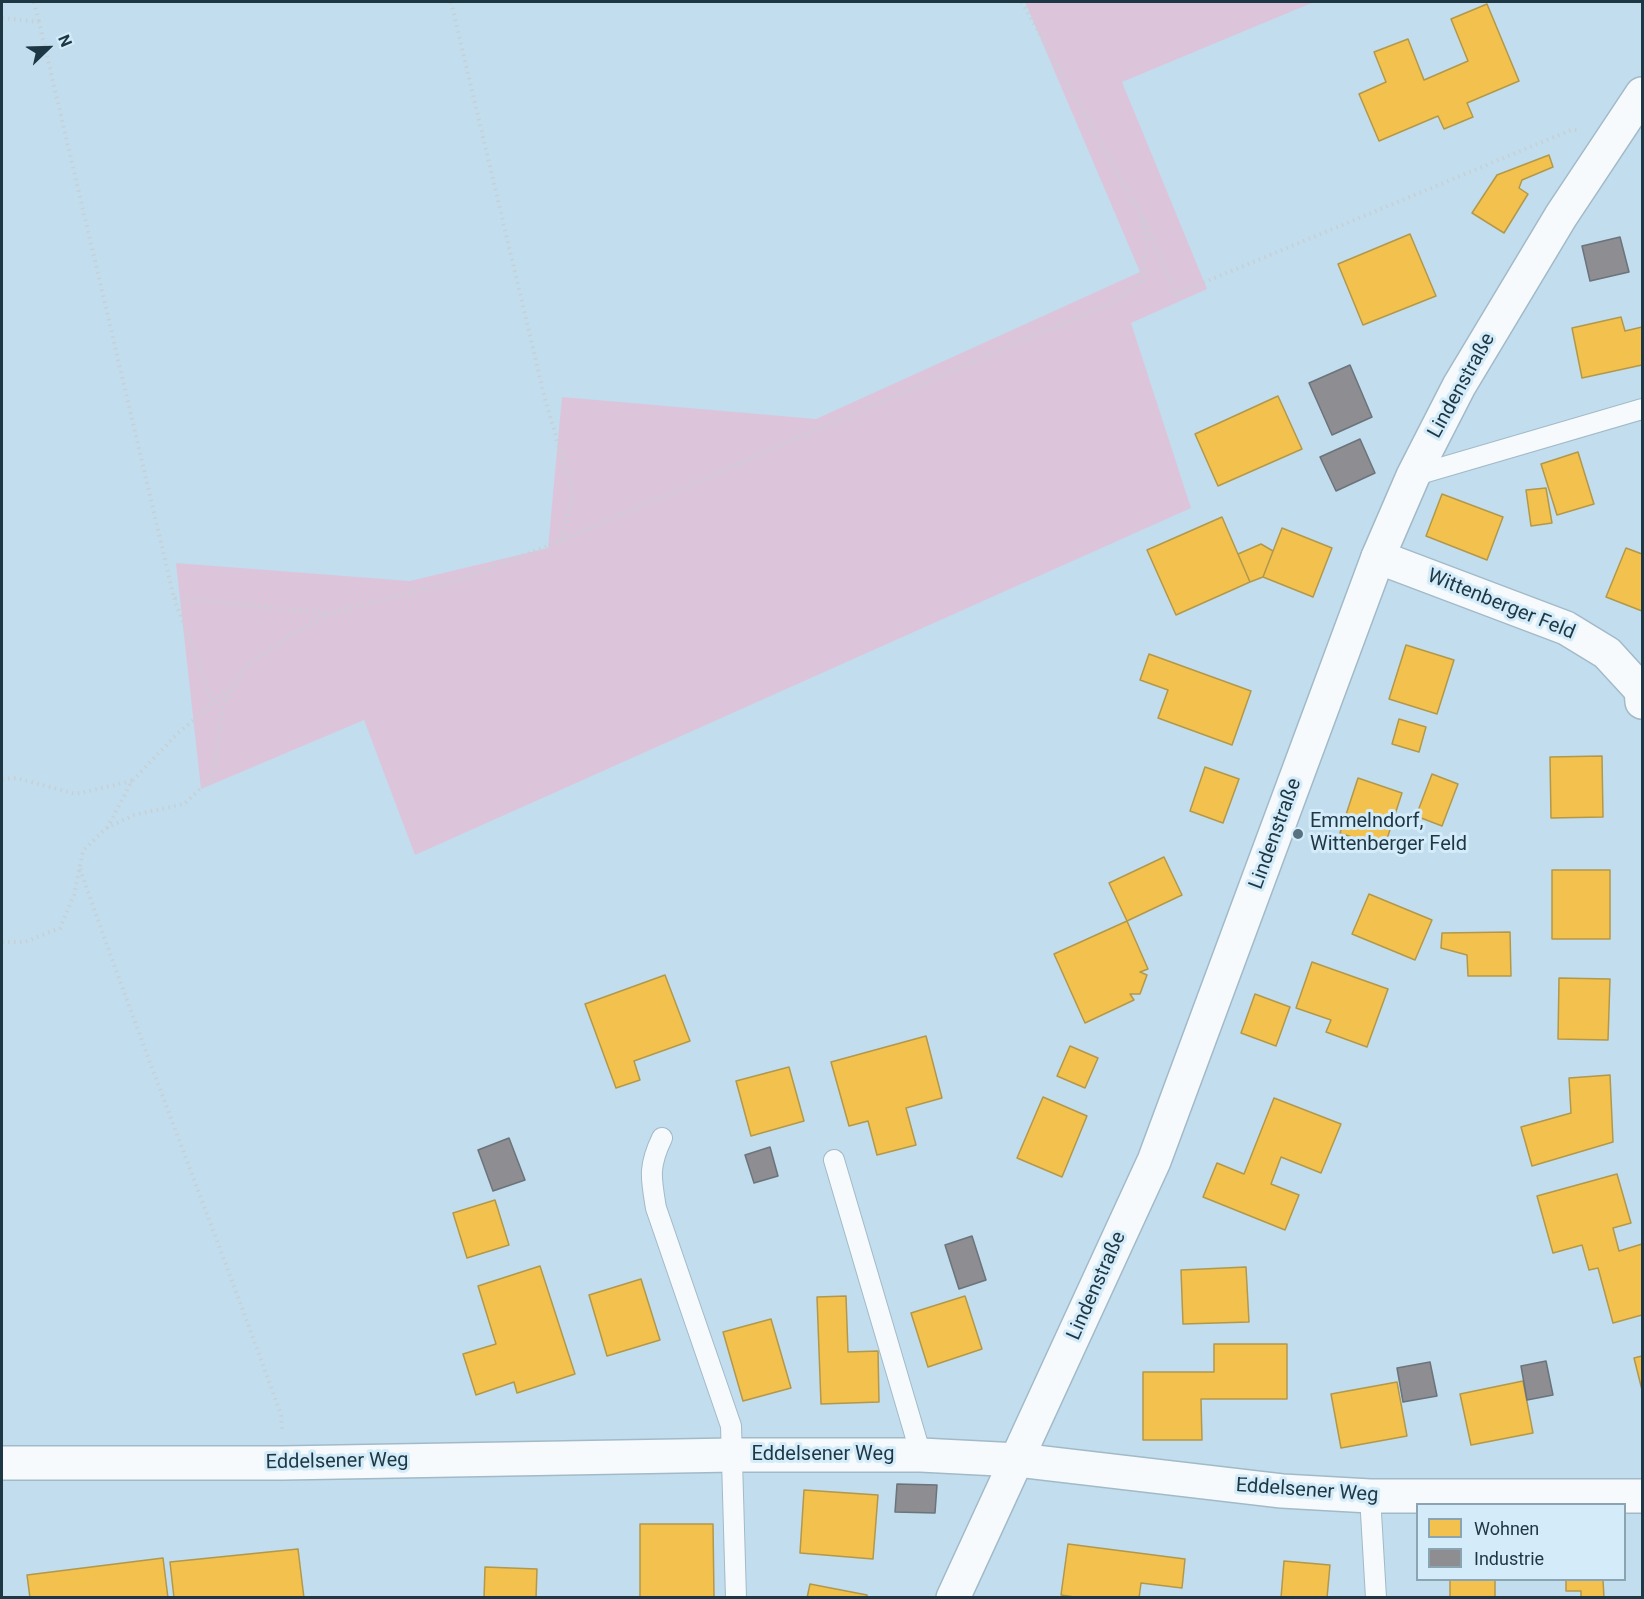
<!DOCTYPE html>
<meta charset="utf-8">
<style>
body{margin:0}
#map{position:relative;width:1644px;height:1599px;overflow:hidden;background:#c2ddee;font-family:Roboto,sans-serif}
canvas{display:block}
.frame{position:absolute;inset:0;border:3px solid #1d3744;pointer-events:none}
.legend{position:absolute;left:1416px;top:1503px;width:210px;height:78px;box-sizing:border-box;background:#d4ecfa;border:2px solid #8ba4b1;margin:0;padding:8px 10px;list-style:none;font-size:18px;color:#1d3744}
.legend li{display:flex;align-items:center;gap:12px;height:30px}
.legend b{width:30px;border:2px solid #8ba4b1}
.north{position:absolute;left:18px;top:18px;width:60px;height:60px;-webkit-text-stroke:4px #d4ecfa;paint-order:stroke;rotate:67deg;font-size:16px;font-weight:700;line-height:24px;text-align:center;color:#1d3744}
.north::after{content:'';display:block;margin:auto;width:21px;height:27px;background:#1d3744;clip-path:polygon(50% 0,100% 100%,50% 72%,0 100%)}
</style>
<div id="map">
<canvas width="1644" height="1599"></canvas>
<div class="frame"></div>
<ul class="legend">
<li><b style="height:16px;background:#f2c14e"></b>Wohnen</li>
<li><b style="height:16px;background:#8d8d92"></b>Industrie</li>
</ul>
<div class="north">N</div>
</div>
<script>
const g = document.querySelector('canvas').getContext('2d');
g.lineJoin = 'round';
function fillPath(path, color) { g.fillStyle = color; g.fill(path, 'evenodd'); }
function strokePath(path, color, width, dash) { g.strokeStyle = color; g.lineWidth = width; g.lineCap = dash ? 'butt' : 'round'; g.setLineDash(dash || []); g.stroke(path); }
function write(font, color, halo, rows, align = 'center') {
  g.font = font + ' Roboto,sans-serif'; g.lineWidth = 6; g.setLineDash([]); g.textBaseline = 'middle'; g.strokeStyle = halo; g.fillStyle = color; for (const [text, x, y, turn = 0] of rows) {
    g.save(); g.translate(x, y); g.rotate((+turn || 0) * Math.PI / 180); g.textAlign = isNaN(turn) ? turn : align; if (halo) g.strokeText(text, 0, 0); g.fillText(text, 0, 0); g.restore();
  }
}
const green = new Path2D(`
 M 1025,2 L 1314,2 L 1122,82 L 1207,289 L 1131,323 L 1191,508 L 415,855 L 364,720 L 201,789 L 176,563 L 410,581 L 548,548 L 562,397 L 816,419 L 1140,272 Z`);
const homes = new Path2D(`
 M 1487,4 L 1519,81 L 1467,103 L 1473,117 L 1444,129 L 1438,116 L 1379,141 L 1359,94 L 1386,82 L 1374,52 L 1408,39 L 1424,80 L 1468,61 L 1451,19 Z
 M 1549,155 L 1553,167 L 1522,180 L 1519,188 L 1528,194 L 1504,233 L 1472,213 L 1497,175 Z
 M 1410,234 L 1436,296 L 1363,325 L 1338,264 Z
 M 1621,317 L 1625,331 L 1642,327 L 1642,365 L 1582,378 L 1572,328 Z
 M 1278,396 L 1302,449 L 1218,486 L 1195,434 Z
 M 1578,452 L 1594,504 L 1557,515 L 1541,464 Z
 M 1546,488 L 1552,523 L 1531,526 L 1526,490 Z
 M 1442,494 L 1503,517 L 1487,560 L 1426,536 Z
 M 1222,517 L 1250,582 L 1176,615 L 1147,550 Z
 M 1282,528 L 1332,548 L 1313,597 L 1263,577 Z
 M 1261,544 L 1273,551 L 1263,577 L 1250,582 L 1238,554 Z
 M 1626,548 L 1642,554 L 1642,611 L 1606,597 Z
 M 1406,645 L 1454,660 L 1437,714 L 1389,699 Z
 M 1149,654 L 1251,691 L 1232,745 L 1158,718 L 1168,690 L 1140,680 Z
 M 1399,719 L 1426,727 L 1419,752 L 1392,744 Z
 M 1602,756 L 1603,817 L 1551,818 L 1550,757 Z
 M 1205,767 L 1239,779 L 1223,823 L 1190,811 Z
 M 1432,774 L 1458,784 L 1442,826 L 1416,816 Z
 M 1358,778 L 1402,793 L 1384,848 L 1340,833 Z
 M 1164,857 L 1182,895 L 1127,921 L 1109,883 Z
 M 1552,870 L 1610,870 L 1610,939 L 1552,939 Z
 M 1369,894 L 1432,920 L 1415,960 L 1352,934 Z
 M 1127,921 L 1148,969 L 1140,972 L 1147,975 L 1140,994 L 1130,994 L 1134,1000 L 1085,1023 L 1054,954 Z
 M 1510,932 L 1511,976 L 1468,976 L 1467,955 L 1441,948 L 1442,933 Z
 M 1312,962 L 1388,989 L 1367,1047 L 1326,1032 L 1331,1020 L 1296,1008 Z
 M 665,975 L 690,1041 L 634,1061 L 640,1080 L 616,1088 L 585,1004 Z
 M 1559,978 L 1610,979 L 1608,1040 L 1558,1039 Z
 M 1255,994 L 1290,1007 L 1276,1046 L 1241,1033 Z
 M 926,1036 L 942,1098 L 906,1108 L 916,1145 L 877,1155 L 868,1121 L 849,1126 L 831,1062 Z
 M 1070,1046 L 1098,1058 L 1085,1088 L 1057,1076 Z
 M 789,1067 L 804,1121 L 751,1136 L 736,1081 Z
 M 1610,1075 L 1613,1142 L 1532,1166 L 1521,1127 L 1571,1113 L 1569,1078 Z
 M 1043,1097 L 1087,1116 L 1062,1177 L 1017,1158 Z
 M 1274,1098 L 1341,1124 L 1321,1173 L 1281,1157 L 1271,1184 L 1299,1195 L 1285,1230 L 1203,1197 L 1217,1163 L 1244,1174 Z
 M 1617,1174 L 1631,1223 L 1613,1228 L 1619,1251 L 1642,1244 L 1642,1315 L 1613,1323 L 1598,1268 L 1589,1270 L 1582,1245 L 1553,1253 L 1537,1196 Z
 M 495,1200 L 509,1245 L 467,1258 L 453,1213 Z
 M 540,1266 L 575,1374 L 517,1393 L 514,1382 L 476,1395 L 463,1354 L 496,1344 L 478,1286 Z
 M 1246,1267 L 1249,1322 L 1183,1324 L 1181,1270 Z
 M 641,1279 L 660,1340 L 607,1356 L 589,1295 Z
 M 846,1296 L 848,1352 L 878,1351 L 879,1402 L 821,1404 L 817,1297 Z
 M 965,1296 L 982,1349 L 928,1367 L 911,1313 Z
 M 771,1319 L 791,1388 L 743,1401 L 723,1332 Z
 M 1214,1344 L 1287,1344 L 1287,1399 L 1201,1399 L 1202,1440 L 1143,1440 L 1143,1372 L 1214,1372 Z
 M 1642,1356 L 1642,1390 L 1634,1358 Z
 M 1523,1381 L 1533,1433 L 1471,1445 L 1460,1394 Z
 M 1397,1382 L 1407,1436 L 1341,1448 L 1331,1394 Z
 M 804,1490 L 878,1495 L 873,1559 L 800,1553 Z
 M 640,1524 L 713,1524 L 714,1597 L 640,1597 Z
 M 1068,1544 L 1185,1559 L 1182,1588 L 1141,1583 L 1139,1598 L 1081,1598 L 1061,1595 Z
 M 298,1549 L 304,1598 L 174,1598 L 170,1562 Z
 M 163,1558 L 168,1598 L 30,1598 L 27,1575 Z
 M 1284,1561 L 1330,1565 L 1327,1598 L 1281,1598 Z
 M 485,1567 L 537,1569 L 536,1598 L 484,1598 Z
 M 1450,1580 L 1495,1580 L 1495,1598 L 1450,1598 Z
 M 1566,1580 L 1603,1580 L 1604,1598 L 1581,1598 L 1581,1591 L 1566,1591 Z
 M 810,1584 L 867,1595 L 867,1598 L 807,1598 Z`);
const industry = new Path2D(`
 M 1620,237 L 1629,272 L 1590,281 L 1582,246 Z
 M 1350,365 L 1372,417 L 1332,435 L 1309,383 Z
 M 1360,439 L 1375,473 L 1336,491 L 1320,457 Z
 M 509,1138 L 525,1180 L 493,1191 L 478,1150 Z
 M 770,1147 L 778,1176 L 754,1183 L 745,1155 Z
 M 972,1236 L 986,1280 L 959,1289 L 945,1245 Z
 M 1546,1361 L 1553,1395 L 1527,1400 L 1521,1366 Z
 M 1430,1362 L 1437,1396 L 1403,1402 L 1397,1368 Z
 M 897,1484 L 937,1485 L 935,1513 L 895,1512 Z`);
const path = new Path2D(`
 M 34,2 L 39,22
 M 451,2 L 545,399 L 573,495 L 561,540
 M 1022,2 L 1143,219 L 1176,294 L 1571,130 L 1577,130
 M 2,18 L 39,22 L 174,598 L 330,613
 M 174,598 L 213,703
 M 2,779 L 16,778 L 76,794 L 132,781
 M 107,828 L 132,781 L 176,735 L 232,687
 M 80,869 C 144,1053 216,1233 281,1415 L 282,1429
 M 2,942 L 25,942 L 60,928 L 74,895 L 83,851 L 106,828 L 134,815 L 184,804 L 213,777 L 223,705 L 245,667 L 293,633 L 332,613 L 458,580 L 561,541 L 1036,334 L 1111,304 L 1141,281 L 1146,249 L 1143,219`);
const service = new Path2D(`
 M 1413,476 L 1642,409
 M 662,1138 C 648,1167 651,1178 656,1208 L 731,1426 L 736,1598
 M 834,1160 L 921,1455
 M 1370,1496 L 1376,1598`);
const minor = new Path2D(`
 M 1378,557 L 1566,628 L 1607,653 L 1641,690 L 1642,702
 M 2,1463 L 283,1463 L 733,1455 L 921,1455 L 1018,1460 L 1282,1491 L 1370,1496 L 1642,1496`);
const tertiary = new Path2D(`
 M 953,1598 L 1154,1161 L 1378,557 L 1413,476 L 1459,386 L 1561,216 L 1642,94`);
const markers = [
 [1298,834,6,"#577180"]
];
const streetNames = [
 ["Lindenstraße",1462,386,-61],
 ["Wittenberger Feld",1501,605,22],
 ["Lindenstraße",1276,834,-70],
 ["Lindenstraße",1097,1286,-66],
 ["Eddelsener Weg",823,1455],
 ["Eddelsener Weg",337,1462,-1],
 ["Eddelsener Weg",1307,1491,4]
];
const poiNames = [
 ["Emmelndorf,",1310,822],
 ["Wittenberger Feld",1310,845]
];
fillPath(green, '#dcc5db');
fillPath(homes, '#f2c14e');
strokePath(homes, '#b2984b', 1.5);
fillPath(industry, '#8d8d92');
strokePath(industry, '#6b737b', 1.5);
strokePath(service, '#a2bac8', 22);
strokePath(minor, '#a2bac8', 36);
strokePath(tertiary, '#a2bac8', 36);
strokePath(path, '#c7d0d5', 4, [1.5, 4.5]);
strokePath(service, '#f6fafc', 20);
strokePath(minor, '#f6fafc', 33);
strokePath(tertiary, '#f6fafc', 33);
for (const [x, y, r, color] of markers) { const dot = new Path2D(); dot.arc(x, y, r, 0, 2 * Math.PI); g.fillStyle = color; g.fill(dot); strokePath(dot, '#d4ecfa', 2); }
write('20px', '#1d3744', '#d4ecfa', streetNames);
write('20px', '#1d3744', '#d4ecfa', poiNames, 'left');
</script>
